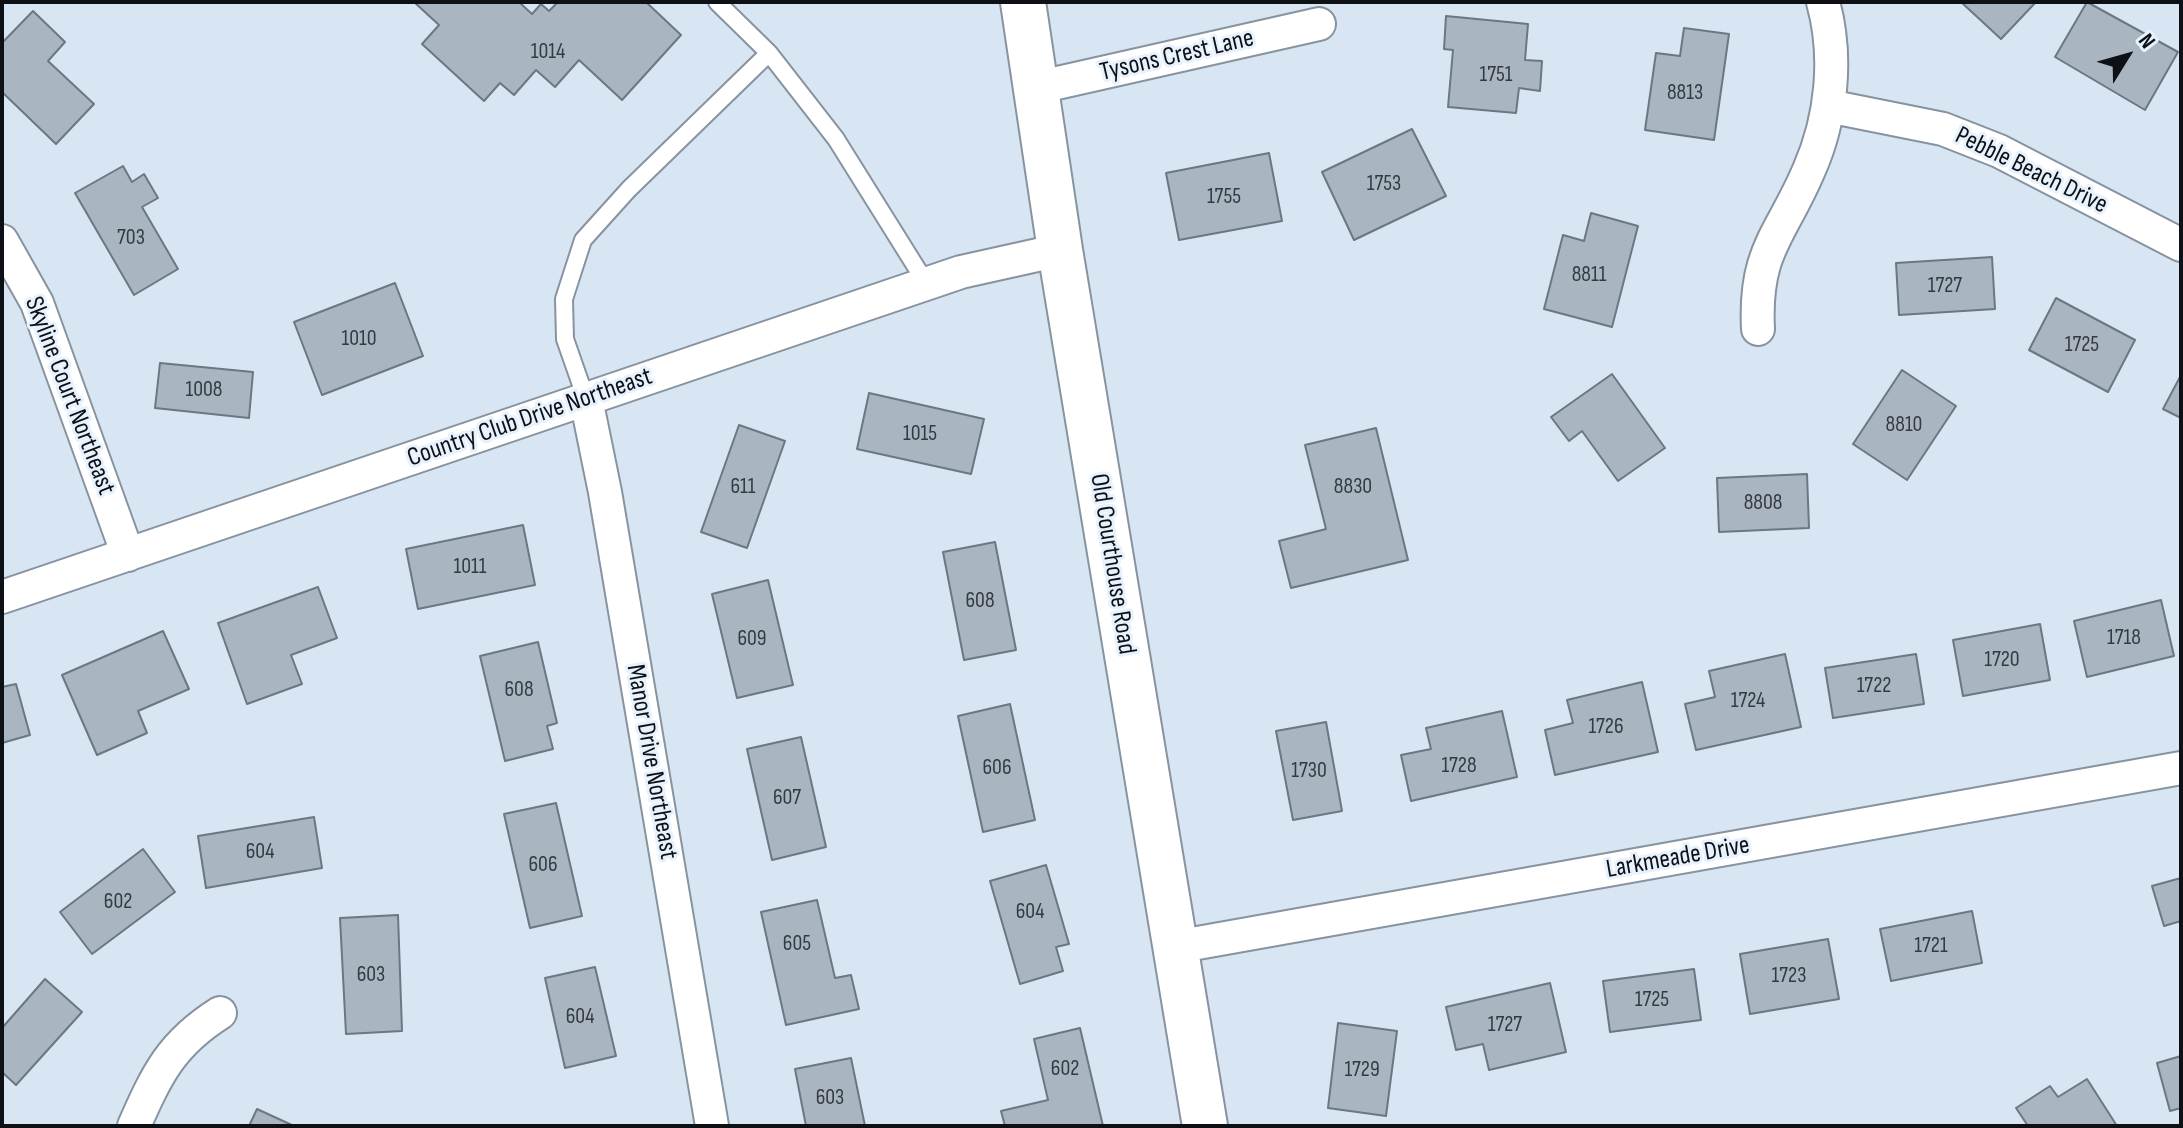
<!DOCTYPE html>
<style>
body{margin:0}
#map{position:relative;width:2183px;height:1128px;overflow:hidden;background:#d8e5f3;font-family:"Sofia Sans Condensed",sans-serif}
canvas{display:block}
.frame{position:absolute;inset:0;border:4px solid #0d1116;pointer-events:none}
.north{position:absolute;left:2087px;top:16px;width:80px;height:80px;-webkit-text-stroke:6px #e7f2fd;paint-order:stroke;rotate:53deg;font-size:22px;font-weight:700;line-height:32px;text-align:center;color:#0d1116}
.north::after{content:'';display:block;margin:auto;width:28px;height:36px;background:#0d1116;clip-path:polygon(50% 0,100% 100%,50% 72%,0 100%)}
</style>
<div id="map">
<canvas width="2183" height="1128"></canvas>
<div class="frame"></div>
<div class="north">N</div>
</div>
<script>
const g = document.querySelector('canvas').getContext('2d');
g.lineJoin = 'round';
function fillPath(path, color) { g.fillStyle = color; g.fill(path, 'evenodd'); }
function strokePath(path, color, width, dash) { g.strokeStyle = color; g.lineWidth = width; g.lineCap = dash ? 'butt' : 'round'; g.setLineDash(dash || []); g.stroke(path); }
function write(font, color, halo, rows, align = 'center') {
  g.font = font + ' "Sofia Sans Condensed",sans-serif'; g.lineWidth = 6; g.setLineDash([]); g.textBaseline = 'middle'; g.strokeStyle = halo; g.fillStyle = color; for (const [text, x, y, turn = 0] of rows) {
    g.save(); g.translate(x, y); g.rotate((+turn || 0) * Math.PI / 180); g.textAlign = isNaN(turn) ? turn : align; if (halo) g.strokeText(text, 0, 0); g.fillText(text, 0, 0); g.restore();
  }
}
const building = new Path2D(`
 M 414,2 L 519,2 L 532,14 L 541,4 L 549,11 L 558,2 L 646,2 L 681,35 L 622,100 L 579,60 L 555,87 L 536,70 L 514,95 L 500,83 L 484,101 L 422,44 L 439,25 Z
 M 1961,2 L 2036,2 L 2001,39 Z
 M 2087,2 L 2178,52 L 2145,110 L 2055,57 Z
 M 33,11 L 65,42 L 48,61 L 94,104 L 56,144 L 2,92 L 2,43 Z
 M 1446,16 L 1528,24 L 1525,60 L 1542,61 L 1540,91 L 1519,88 L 1516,113 L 1448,107 L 1453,50 L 1444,49 Z
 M 1684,28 L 1729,34 L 1714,140 L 1645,130 L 1656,53 L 1680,56 Z
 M 1412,129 L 1446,196 L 1354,240 L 1322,172 Z
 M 1269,153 L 1282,221 L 1179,240 L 1166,173 Z
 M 123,166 L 132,182 L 144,174 L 158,198 L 142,207 L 178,269 L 134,295 L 75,193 Z
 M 1591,213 L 1638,226 L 1612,327 L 1544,309 L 1563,235 L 1584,241 Z
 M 1992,257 L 1995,309 L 1899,315 L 1896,263 Z
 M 395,283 L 423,356 L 322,395 L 294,322 Z
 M 2056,298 L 2135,340 L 2108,392 L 2029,350 Z
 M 160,363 L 253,372 L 249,418 L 155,408 Z
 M 1902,370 L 1956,406 L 1907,480 L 1853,444 Z
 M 1612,374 L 1665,448 L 1618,481 L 1582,431 L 1569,441 L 1551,417 Z
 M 2181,375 L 2181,418 L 2163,409 Z
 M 869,393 L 984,419 L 971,474 L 857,449 Z
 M 739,425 L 785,441 L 747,548 L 701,532 Z
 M 1376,428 L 1408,560 L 1291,588 L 1279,541 L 1326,529 L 1305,445 Z
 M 1807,474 L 1809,528 L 1719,532 L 1717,478 Z
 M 523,525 L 535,585 L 418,609 L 406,549 Z
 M 995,542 L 1016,650 L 964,660 L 943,552 Z
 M 768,580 L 793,685 L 737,698 L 712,594 Z
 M 318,587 L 337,638 L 291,655 L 302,684 L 247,704 L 218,623 Z
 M 2161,600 L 2174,656 L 2087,677 L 2074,621 Z
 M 2040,624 L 2050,680 L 1963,696 L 1953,640 Z
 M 163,631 L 189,689 L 138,711 L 147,733 L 97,755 L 62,675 Z
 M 538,642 L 557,723 L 547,726 L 553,749 L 505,761 L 480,656 Z
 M 1785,654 L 1801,727 L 1696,750 L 1685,704 L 1715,697 L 1709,671 Z
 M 1916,654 L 1924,704 L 1833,718 L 1825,668 Z
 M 1642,682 L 1658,752 L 1555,775 L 1545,730 L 1573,723 L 1567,700 Z
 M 16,684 L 30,735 L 2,743 L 2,687 Z
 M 1010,704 L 1035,820 L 983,832 L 958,716 Z
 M 1502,711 L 1517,777 L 1411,801 L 1401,755 L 1431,749 L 1426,728 Z
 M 1326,722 L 1342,811 L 1293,820 L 1276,731 Z
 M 801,737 L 826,847 L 772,860 L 747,749 Z
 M 556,803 L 582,916 L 530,928 L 504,814 Z
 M 314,817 L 322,868 L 206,888 L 198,836 Z
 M 143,849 L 175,892 L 92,954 L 60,912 Z
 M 1046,865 L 1069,944 L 1056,947 L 1063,971 L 1020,984 L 990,881 Z
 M 2181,878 L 2181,921 L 2164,926 L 2152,886 Z
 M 817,900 L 835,978 L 851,975 L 859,1009 L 786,1025 L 761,912 Z
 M 1972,911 L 1982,963 L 1891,981 L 1880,929 Z
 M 398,915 L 402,1031 L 346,1034 L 340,918 Z
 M 1828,939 L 1839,999 L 1750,1014 L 1740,954 Z
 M 595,967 L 616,1056 L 565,1068 L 545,978 Z
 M 1694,969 L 1701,1020 L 1610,1032 L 1603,981 Z
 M 45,979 L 82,1012 L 16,1085 L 2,1072 L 2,1028 Z
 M 1550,983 L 1566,1052 L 1489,1070 L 1483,1044 L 1456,1050 L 1446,1007 Z
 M 1338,1023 L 1397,1031 L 1386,1116 L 1328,1108 Z
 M 1080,1028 L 1103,1126 L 1005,1126 L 1001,1111 L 1048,1100 L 1034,1039 Z
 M 2181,1056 L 2181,1108 L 2170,1111 L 2157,1063 Z
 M 851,1058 L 865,1126 L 806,1126 L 795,1069 Z
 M 2087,1079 L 2117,1126 L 2028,1126 L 2016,1108 L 2050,1086 L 2058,1097 Z
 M 257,1109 L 294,1126 L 249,1126 Z`);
const lane = new Path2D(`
 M 717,2 L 769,53 L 836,139 L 926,283
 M 586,399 L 565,339 L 564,299 L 583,240 L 629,189 L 769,53`);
const street = new Path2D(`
 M 1035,88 L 1319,24
 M 1828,106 L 1943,129 L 1999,151 L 2181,245
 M 2,241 L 37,303 L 128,555
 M 1758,329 C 1754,250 1781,236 1809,170 C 1832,118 1838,56 1823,2
 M 586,399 L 605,492 L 712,1126
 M 2,597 L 961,272 L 1060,250
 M 1175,947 L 2181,768
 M 134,1126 C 157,1074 171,1044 220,1013`);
const secondary = new Path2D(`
 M 1023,2 L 1060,250 L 1205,1126`);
const numberNames = [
 ["1014",548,52],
 ["1751",1496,75],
 ["8813",1685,93],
 ["1753",1384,184],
 ["1755",1224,197],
 ["703",131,238],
 ["8811",1589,275],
 ["1727",1945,286],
 ["1010",359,339],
 ["1725",2082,345],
 ["1008",204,390],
 ["8810",1904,425],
 ["1015",920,434],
 ["611",743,487],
 ["8830",1353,487],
 ["8808",1763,503],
 ["1011",470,567],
 ["608",980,601],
 ["1718",2124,638],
 ["609",752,639],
 ["1720",2002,660],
 ["1722",1874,686],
 ["608",519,690],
 ["1724",1748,701],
 ["1726",1606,727],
 ["1728",1459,766],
 ["606",997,768],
 ["1730",1309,771],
 ["607",787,798],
 ["604",260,852],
 ["606",543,865],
 ["602",118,902],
 ["604",1030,912],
 ["605",797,944],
 ["1721",1931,946],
 ["603",371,975],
 ["1723",1789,976],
 ["1725",1652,1000],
 ["604",580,1017],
 ["1727",1505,1025],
 ["602",1065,1069],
 ["1729",1362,1070],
 ["603",830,1098]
];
const streetNames = [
 ["Tysons Crest Lane",1177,56,-13],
 ["Pebble Beach Drive",2031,171,26],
 ["Skyline Court Northeast",69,396,69],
 ["Country Club Drive Northeast",530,418,-19],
 ["Old Courthouse Road",1112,564,81],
 ["Manor Drive Northeast",651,762,80],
 ["Larkmeade Drive",1678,858,-10]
];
fillPath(building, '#a9b6c2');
strokePath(building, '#6b7783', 2);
strokePath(lane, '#87939f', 20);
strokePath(street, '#87939f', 36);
strokePath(secondary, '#87939f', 48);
strokePath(lane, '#fff', 16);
strokePath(street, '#fff', 32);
strokePath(secondary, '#fff', 44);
write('22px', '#343a41', null, numberNames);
write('26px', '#0d1116', '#e7f2fd', streetNames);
</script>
